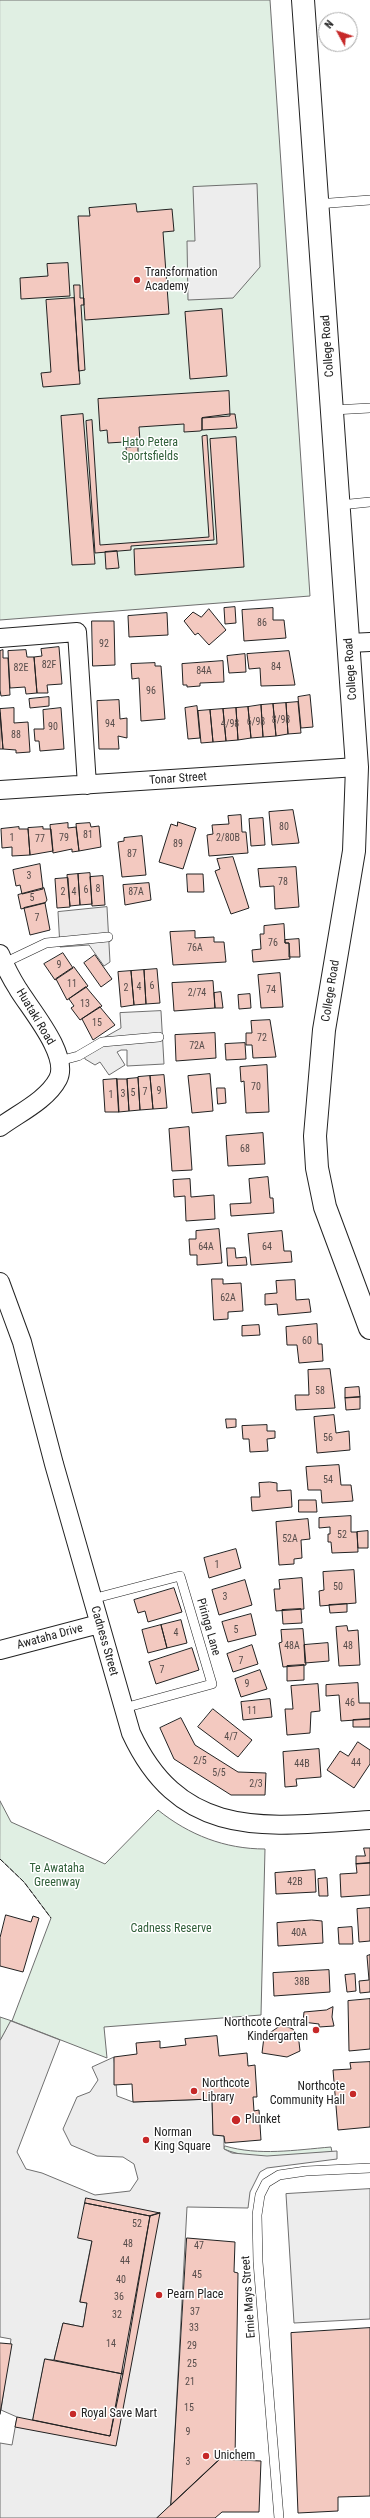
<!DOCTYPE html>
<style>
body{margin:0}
#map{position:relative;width:370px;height:2518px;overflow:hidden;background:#fff;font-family:"Roboto Condensed",sans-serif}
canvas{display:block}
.north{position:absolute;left:318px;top:12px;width:40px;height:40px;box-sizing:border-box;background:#fff;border:1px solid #a7a7a7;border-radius:50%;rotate:310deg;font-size:11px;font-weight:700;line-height:16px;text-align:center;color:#222}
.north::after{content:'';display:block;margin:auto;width:14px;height:18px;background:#c62828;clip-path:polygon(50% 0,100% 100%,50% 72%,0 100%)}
</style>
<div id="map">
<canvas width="370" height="2518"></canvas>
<div class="north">N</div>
</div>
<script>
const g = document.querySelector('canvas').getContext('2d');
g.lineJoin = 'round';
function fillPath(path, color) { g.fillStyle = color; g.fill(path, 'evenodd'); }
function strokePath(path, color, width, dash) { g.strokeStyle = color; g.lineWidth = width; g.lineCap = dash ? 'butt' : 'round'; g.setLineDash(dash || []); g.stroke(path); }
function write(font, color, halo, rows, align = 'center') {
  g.font = font + ' "Roboto Condensed",sans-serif'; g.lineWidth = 3; g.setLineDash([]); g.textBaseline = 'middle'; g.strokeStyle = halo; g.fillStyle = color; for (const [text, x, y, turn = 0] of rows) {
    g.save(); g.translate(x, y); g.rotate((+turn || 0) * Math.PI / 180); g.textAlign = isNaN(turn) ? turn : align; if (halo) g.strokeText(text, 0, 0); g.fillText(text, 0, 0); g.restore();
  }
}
const green = new Path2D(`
 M 0,0 L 270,0 L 310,596 L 0,620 Z
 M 0,1801 L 11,1822 L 105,1864 L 158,1810 C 189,1835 225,1849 265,1849 L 261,2015 L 104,2027 L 107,2058 L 12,2021 L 0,2041 L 0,2017 L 12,2021 L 51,1918 L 24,1882 L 0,1859 Z
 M 225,2146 C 259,2156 295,2150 331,2147 L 332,2152 C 298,2154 256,2163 224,2149 Z`);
const parking = new Path2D(`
 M 257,184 L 260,267 L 233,298 L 188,300 L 187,241 L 195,241 L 193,187 Z
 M 107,907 L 110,962 L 104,966 L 89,945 L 60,947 L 58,912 Z
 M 161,1011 L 164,1064 L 127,1066 L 127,1050 L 121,1050 L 117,1052 L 125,1065 L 109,1075 L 100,1062 L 95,1065 L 85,1059 L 82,1050 L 121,1028 L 120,1013 Z
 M 11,2021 L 60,2040 L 17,2152 L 26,2169 L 42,2173 L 95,2195 L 130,2191 L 138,2179 L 134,2164 L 123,2157 L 97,2156 L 71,2145 L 63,2129 L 77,2097 L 90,2092 L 98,2080 L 92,2067 L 114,2057 L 117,2096 L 133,2102 L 212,2099 L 213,2134 L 224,2136 L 224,2149 L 232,2153 L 267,2156 L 337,2151 L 337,2159 L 267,2168 L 260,2172 L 250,2192 L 248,2208 L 187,2207 L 171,2505 L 157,2518 L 0,2518 L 0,2443 L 12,2445 L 17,2417 L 1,2410 L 11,2339 L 0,2337 L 0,2041 ZM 92,2241 L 123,2374 L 110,2436 L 33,2420 L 45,2359 L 54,2360 L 63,2323 L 83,2327 L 87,2303 L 80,2302 Z
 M 370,2189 L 370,2319 L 294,2323 L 286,2194 Z`);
const building = new Path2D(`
 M 136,204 L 137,212 L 172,209 L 174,231 L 163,232 L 169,314 L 85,320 L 78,216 L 90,216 L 89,208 Z
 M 68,263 L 70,296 L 21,299 L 20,278 L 48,276 L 47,264 Z
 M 74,285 L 80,285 L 80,298 L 84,298 L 84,305 L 81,305 L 85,370 L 79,371 Z
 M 74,298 L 80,384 L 43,387 L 41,373 L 51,372 L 46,300 Z
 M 222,309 L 227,376 L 190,379 L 185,312 Z
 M 229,391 L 230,416 L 202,418 L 202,430 L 200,431 L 184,432 L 184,424 L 139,427 L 140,441 L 108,443 L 107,430 L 100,431 L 98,399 Z
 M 83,414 L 95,564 L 72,565 L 61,416 Z
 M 230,414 L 235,414 L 237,428 L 202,430 L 202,418 Z
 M 92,420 L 100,545 L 209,537 L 202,436 L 207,435 L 214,540 L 131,546 L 131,550 L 95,553 L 86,421 Z
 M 236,437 L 244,567 L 135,575 L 134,549 L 217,544 L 210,439 Z
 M 138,447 L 138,457 L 127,457 L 126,448 Z
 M 117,551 L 119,568 L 106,569 L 105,552 Z
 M 235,607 L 236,623 L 225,624 L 224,608 Z
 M 273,608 L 273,620 L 284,620 L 286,638 L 244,641 L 242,610 Z
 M 209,609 L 226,630 L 209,645 L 198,633 L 195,635 L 184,621 L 193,612 L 201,617 Z
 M 167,613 L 168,635 L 129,637 L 128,616 Z
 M 92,621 L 114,621 L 115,665 L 93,666 Z
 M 59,647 L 62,684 L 47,685 L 48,693 L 37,693 L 34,657 L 42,656 L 41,649 Z
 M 3,650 L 3,658 L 8,658 L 10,695 L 1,696 L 0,690 L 0,651 Z
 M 26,650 L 27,657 L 34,657 L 37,693 L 26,694 L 25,687 L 10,688 L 8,651 Z
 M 289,651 L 295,685 L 261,686 L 260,668 L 249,669 L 247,654 Z
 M 245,654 L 246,672 L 229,673 L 227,656 Z
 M 223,661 L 224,682 L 200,683 L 200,686 L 187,687 L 187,685 L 183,685 L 182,664 Z
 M 155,663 L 155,666 L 161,666 L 165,719 L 141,721 L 139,678 L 132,679 L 131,664 Z
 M 310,695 L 313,727 L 301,728 L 298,697 Z
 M 49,697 L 49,706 L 30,708 L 29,699 Z
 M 119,700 L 120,719 L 127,718 L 127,738 L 118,736 L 119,749 L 99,749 L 97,701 Z
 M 298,702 L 301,733 L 288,734 L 286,703 Z
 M 286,703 L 288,734 L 276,736 L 273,704 Z
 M 273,704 L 276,736 L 263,737 L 261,705 Z
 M 261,705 L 263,737 L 251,738 L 248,707 Z
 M 197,706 L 200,738 L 188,739 L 185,708 Z
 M 248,707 L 251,738 L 238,740 L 236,708 Z
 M 14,708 L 14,723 L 28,722 L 30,752 L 16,753 L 16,750 L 3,749 L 0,709 Z
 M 61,708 L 64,749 L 40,751 L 39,741 L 35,741 L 34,729 L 44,729 L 43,710 Z
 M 236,708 L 238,740 L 226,741 L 223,709 Z
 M 223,709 L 226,741 L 213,742 L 210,710 Z
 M 210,710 L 213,742 L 201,743 L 198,711 Z
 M 0,713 L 3,749 L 0,749 Z
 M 293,810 L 299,843 L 272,845 L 269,812 Z
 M 241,815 L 242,832 L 246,832 L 248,853 L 209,856 L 207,835 L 213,834 L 212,825 L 229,824 L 228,816 Z
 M 263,818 L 265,845 L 251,846 L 249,819 Z
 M 178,822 L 196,828 L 183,869 L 159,862 L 171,824 L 177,826 Z
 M 68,823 L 68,828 L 76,827 L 79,851 L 72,852 L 72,849 L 53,853 L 50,825 Z
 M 90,823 L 91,827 L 99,826 L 101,847 L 79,851 L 76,824 Z
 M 19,827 L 19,829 L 28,829 L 30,855 L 12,856 L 12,847 L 2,848 L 1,829 Z
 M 43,827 L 43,829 L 51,829 L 53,851 L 30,855 L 28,828 Z
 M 142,836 L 146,875 L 122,877 L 118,842 L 124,841 L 124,838 Z
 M 233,857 L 249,908 L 231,914 L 215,871 L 220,869 L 217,859 Z
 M 40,864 L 43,889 L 22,894 L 20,885 L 16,886 L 13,870 Z
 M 296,867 L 299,907 L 275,909 L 274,886 L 260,887 L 258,869 Z
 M 90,873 L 92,904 L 80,905 L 78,874 Z
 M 78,874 L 80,905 L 70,906 L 67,875 Z
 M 187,874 L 203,874 L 204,892 L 188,892 Z
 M 103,876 L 105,905 L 92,906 L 90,877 Z
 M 68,878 L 70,907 L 57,908 L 55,879 Z
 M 149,883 L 151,900 L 125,905 L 123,885 Z
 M 44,888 L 47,900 L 45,903 L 21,909 L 18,895 Z
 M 45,903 L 50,930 L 30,935 L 24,908 Z
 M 284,924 L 285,943 L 289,943 L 290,959 L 253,962 L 252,950 L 261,949 L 260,934 L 264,934 L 264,926 Z
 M 195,931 L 195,938 L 214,937 L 214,942 L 224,942 L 226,962 L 173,965 L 170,932 Z
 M 299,939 L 300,957 L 289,957 L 289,943 L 285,943 L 285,940 Z
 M 63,953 L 73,968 L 55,980 L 44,964 Z
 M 95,955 L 112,979 L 101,987 L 84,963 Z
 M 74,967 L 88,986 L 67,1000 L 56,979 Z
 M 157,969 L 160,1003 L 146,1004 L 144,970 Z
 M 144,970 L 146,1004 L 134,1005 L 131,971 Z
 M 131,971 L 134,1005 L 121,1007 L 118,972 Z
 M 280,973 L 283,1007 L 261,1008 L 258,975 Z
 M 213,981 L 215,1008 L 174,1011 L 172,983 Z
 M 86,987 L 102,1006 L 80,1020 L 71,1008 L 74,1006 L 69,999 Z
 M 221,992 L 223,1008 L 215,1008 L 214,993 Z
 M 250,994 L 251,1008 L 239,1009 L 238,995 Z
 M 100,1007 L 115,1025 L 93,1040 L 82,1019 Z
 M 270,1020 L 276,1057 L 253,1058 L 252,1045 L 246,1045 L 246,1033 L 252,1033 L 251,1021 Z
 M 215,1033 L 216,1058 L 176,1061 L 175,1035 Z
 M 245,1043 L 246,1059 L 226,1060 L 225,1044 Z
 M 267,1065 L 269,1112 L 246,1113 L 244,1081 L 241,1082 L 240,1067 Z
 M 210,1074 L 213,1111 L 192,1113 L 188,1076 Z
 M 164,1075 L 167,1108 L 153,1109 L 150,1076 Z
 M 150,1076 L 153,1109 L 140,1110 L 138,1077 Z
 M 138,1078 L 140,1110 L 129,1111 L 127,1079 Z
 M 117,1079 L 119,1112 L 105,1112 L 103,1080 Z
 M 117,1079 L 127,1079 L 129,1111 L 119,1112 Z
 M 217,1088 L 225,1088 L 226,1103 L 218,1104 Z
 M 189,1127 L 192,1170 L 172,1171 L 169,1129 Z
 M 263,1133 L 265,1164 L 228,1166 L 226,1136 Z
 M 268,1177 L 270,1198 L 273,1198 L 274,1213 L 231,1216 L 230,1204 L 251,1203 L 249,1179 Z
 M 190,1179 L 191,1197 L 214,1195 L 215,1219 L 186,1221 L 185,1196 L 174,1197 L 173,1180 Z
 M 219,1229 L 222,1263 L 197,1265 L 197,1255 L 190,1255 L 189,1239 L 196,1239 L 196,1231 Z
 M 282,1231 L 284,1251 L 291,1251 L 292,1262 L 251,1265 L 248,1234 Z
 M 227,1248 L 235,1248 L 236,1258 L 246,1257 L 247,1265 L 228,1266 Z
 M 212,1279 L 223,1279 L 223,1284 L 241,1283 L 243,1311 L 228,1312 L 228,1319 L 214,1320 Z
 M 295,1280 L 296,1300 L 309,1299 L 311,1312 L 278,1315 L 277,1304 L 265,1305 L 265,1294 L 277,1293 L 276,1281 Z
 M 317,1324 L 318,1344 L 322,1344 L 323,1361 L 299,1363 L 297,1345 L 287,1345 L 286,1327 Z
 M 259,1325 L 260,1335 L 242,1336 L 242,1326 Z
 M 330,1369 L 335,1408 L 296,1410 L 295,1395 L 309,1395 L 308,1370 Z
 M 359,1387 L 360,1397 L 345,1398 L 345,1388 Z
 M 360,1397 L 360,1409 L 346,1410 L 345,1398 Z
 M 334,1415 L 336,1433 L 349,1431 L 350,1450 L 317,1453 L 314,1417 Z
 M 226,1419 L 236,1419 L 236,1427 L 227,1428 Z
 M 267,1425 L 267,1431 L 275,1431 L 275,1438 L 267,1439 L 268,1451 L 250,1452 L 249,1439 L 243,1439 L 242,1426 Z
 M 339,1465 L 341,1485 L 351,1485 L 353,1501 L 322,1503 L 321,1490 L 308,1490 L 306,1467 Z
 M 270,1482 L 277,1483 L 277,1491 L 291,1490 L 292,1507 L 252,1511 L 251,1497 L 260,1497 L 259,1483 Z
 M 299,1500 L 316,1500 L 317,1512 L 299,1512 Z
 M 351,1516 L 351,1532 L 357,1532 L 358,1552 L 332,1553 L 331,1542 L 328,1542 L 328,1534 L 330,1534 L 330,1527 L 319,1528 L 319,1518 Z
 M 308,1519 L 310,1539 L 301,1540 L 302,1558 L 294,1559 L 294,1564 L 279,1565 L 276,1522 Z
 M 368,1531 L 368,1548 L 358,1548 L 357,1532 Z
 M 236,1549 L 241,1568 L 209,1578 L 204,1558 Z
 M 354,1570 L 356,1603 L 320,1606 L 319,1591 L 324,1590 L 323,1572 Z
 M 302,1578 L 304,1609 L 276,1611 L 274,1589 L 280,1589 L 279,1580 Z
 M 245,1580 L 252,1605 L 219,1615 L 212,1590 Z
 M 174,1588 L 182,1612 L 148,1622 L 145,1611 L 138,1613 L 134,1600 Z
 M 347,1604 L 347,1612 L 330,1613 L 329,1605 Z
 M 301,1609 L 302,1623 L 283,1624 L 282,1610 Z
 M 251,1614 L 256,1635 L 228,1642 L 222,1622 Z
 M 181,1620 L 187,1643 L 167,1648 L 161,1625 Z
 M 161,1625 L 167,1648 L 148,1653 L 142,1630 Z
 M 347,1626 L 348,1631 L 358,1630 L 360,1665 L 339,1666 L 336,1627 Z
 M 303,1629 L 306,1665 L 283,1667 L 279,1643 L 282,1642 L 281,1630 Z
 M 328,1643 L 329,1661 L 305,1663 L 304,1645 Z
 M 252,1645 L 258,1664 L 233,1672 L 227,1654 Z
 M 192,1648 L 199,1670 L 156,1684 L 149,1662 Z
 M 304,1665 L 304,1680 L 287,1681 L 287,1666 Z
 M 260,1670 L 267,1689 L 241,1697 L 235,1679 Z
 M 358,1683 L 359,1703 L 370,1703 L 370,1719 L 341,1721 L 339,1695 L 326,1696 L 326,1685 Z
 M 318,1684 L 320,1711 L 311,1712 L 310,1733 L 287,1735 L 285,1709 L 293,1709 L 291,1686 Z
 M 270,1699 L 272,1717 L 243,1720 L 241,1702 Z
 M 213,1709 L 252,1740 L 238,1757 L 198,1727 Z
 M 181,1718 L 195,1745 L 238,1772 L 266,1773 L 265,1795 L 231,1795 L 174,1759 L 160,1728 Z
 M 370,1719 L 370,1727 L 353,1727 L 353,1720 Z
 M 358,1742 L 370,1750 L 370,1764 L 354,1788 L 327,1770 L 340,1751 L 348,1756 Z
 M 319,1749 L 321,1777 L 296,1779 L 297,1786 L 285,1787 L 283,1752 Z
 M 364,1848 L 370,1848 L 370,1863 L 356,1864 L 356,1856 L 365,1856 Z
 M 370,1863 L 370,1895 L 341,1897 L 340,1874 L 357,1873 L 356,1864 Z
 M 315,1870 L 316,1892 L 276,1894 L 275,1873 Z
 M 327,1878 L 328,1896 L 319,1896 L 318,1879 Z
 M 370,1908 L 370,1941 L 359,1942 L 357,1909 Z
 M 6,1915 L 31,1922 L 33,1916 L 39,1918 L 23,1972 L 0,1966 L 0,1938 Z
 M 312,1920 L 322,1921 L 323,1943 L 278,1946 L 277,1923 Z
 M 352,1927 L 353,1944 L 339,1944 L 338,1928 Z
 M 370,1955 L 370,1992 L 360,1993 L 359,1981 L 369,1980 L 367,1956 Z
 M 329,1970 L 330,1992 L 274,1996 L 273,1973 Z
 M 355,1974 L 356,1991 L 347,1992 L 345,1975 Z
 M 370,1999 L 370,2049 L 349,2051 L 348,2001 Z
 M 333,2007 L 332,2017 L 334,2026 L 319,2027 L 319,2024 L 303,2022 L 304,2012 L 326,2010 Z
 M 282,2025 L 293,2029 L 299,2042 L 300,2051 L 287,2057 L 262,2053 L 264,2037 Z
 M 217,2036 L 219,2056 L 247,2053 L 248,2066 L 255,2065 L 257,2097 L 253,2097 L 254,2111 L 259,2110 L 261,2140 L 225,2143 L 224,2136 L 213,2135 L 212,2099 L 133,2102 L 132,2084 L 114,2085 L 114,2057 L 137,2054 L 136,2043 L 160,2041 L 160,2048 L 186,2045 L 185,2039 Z
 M 370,2062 L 370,2127 L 338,2130 L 333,2070 L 351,2069 L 350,2063 Z
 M 86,2198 L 160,2213 L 150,2216 L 85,2203 Z
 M 85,2203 L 150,2216 L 123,2374 L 54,2360 L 63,2323 L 83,2327 L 87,2303 L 80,2302 L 92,2241 L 78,2238 Z
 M 160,2213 L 116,2446 L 15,2427 L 17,2417 L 110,2436 L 150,2216 Z
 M 187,2238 L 235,2242 L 234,2272 L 238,2273 L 235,2459 L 220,2459 L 171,2505 Z
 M 370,2328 L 370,2496 L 338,2497 L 338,2511 L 298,2513 L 291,2333 Z
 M 0,2343 L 12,2344 L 0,2414 Z
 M 45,2359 L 123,2374 L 110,2436 L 33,2420 Z
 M 220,2459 L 261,2461 L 259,2512 L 222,2512 L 215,2518 L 157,2518 Z`);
const service = new Path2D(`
 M 317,204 L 370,200
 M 333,410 L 370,408
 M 340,505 L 370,502
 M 4,963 L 46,943 L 108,937
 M 59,1061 L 78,1056 L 102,1042 L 159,1037
 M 92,1599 L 180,1576 L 212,1684 L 124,1708
 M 279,2518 L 258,2262 L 257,2215 L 260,2195 L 266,2183 L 279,2175 L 306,2171 L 370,2168`);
const minor = new Path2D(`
 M 0,638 L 77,632 L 87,785
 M 349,643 L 370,642
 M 0,790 L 357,767
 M 0,954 C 5,966 11,978 18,989 C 30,1009 70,1055 58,1079 C 47,1100 19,1113 0,1127
 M 0,1282 L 22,1342 L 54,1464 L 131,1733 C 182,1843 269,1826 370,1820
 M 0,1650 L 99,1624`);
const secondary = new Path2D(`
 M 303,0 L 357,767 L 354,851 L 324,1030 L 315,1136 L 317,1168 L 325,1207 L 370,1328`);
const fence = new Path2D(`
 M 0,1859 L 24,1882 L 51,1918`);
const markers = [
 [137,280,4,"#c62828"],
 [316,2030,4,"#c62828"],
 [194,2091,4,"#c62828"],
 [353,2094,4,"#c62828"],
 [236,2120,5,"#c62828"],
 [146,2140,4,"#c62828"],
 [159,2295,4,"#c62828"],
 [73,2414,4,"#c62828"],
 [206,2456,4,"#c62828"]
];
const numberNames = [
 ["86",262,623],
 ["92",104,644],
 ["82F",49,665],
 ["84",276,667],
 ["82E",21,668],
 ["84A",204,671],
 ["96",151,691],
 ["8/98",281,720],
 ["6/98",256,722],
 ["94",110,724],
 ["4/98",230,724],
 ["90",53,727],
 ["88",16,735],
 ["80",284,827],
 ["81",88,835],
 ["1",12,838],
 ["79",64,838],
 ["2/80B",228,838],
 ["77",40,839],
 ["89",178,844],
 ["87",132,854],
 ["3",29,876],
 ["78",283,882],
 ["8",98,889],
 ["6",86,890],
 ["2",63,892],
 ["4",74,892],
 ["87A",136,892],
 ["5",32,898],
 ["7",37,918],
 ["76",273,943],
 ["76A",195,948],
 ["9",59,965],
 ["11",72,984],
 ["6",152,986],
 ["4",139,987],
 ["2",126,988],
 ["74",271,990],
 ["2/74",197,993],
 ["13",85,1004],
 ["15",97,1023],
 ["72",262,1038],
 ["72A",197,1046],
 ["70",256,1087],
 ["9",159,1091],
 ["7",145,1092],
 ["5",133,1093],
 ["3",123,1094],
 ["1",111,1095],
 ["68",245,1149],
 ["64A",206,1247],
 ["64",267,1247],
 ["62A",228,1298],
 ["60",307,1341],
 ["58",320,1391],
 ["56",328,1438],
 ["54",328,1480],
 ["52",342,1535],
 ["52A",290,1539],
 ["1",217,1565],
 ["50",338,1587],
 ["3",225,1597],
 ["5",236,1630],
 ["4",176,1633],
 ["48A",292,1646],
 ["48",348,1646],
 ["7",241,1661],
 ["7",162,1670],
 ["9",247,1684],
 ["46",350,1703],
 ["11",252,1711],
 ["4/7",231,1737],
 ["2/5",200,1761],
 ["44",356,1763],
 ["44B",302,1764],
 ["5/5",219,1773],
 ["2/3",256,1784],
 ["42B",295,1882],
 ["40A",299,1933],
 ["38B",302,1982],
 ["52",137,2224],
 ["48",128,2244],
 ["47",199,2246],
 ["44",125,2261],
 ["45",197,2275],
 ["40",121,2280],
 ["36",119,2297],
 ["37",195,2312],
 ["32",117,2315],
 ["33",194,2328],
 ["14",111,2344],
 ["29",192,2346],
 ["25",192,2364],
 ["21",190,2382],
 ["15",189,2408],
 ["9",188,2432],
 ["3",188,2462]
];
const poiNames = [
 ["Transformation",145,273],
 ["Academy",145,287],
 ["Northcote Central",308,2023,"right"],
 ["Kindergarten",308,2037,"right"],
 ["Northcote",202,2084],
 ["Library",202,2098],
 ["Northcote",345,2087,"right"],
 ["Community Hall",345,2101,"right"],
 ["Plunket",245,2120],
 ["Norman",154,2133],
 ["King Square",154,2147],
 ["Pearn Place",167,2295],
 ["Royal Save Mart",81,2414],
 ["Unichem",214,2456]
];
const streetNames = [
 ["College Road",328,346,-94],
 ["College Road",351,669,-94],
 ["Tonar Street",178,779,-4],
 ["College Road",331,991,-81],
 ["Huataki Road",35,1017,59],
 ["Piringa Lane",208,1627,74],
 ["Awataha Drive",50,1637,-15],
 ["Cadness Street",104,1641,74],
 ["Ernie Mays Street",249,2297,-94]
];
const parkNames = [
 ["Hato Petera",150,443],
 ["Sportsfields",150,457],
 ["Te Awataha",57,1869],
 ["Greenway",57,1883],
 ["Cadness Reserve",171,1929]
];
fillPath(green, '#e0efe3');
strokePath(green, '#6f6f6f', 1);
fillPath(parking, '#ededed');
strokePath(parking, '#6f6f6f', 1);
fillPath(building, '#f3c9c0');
strokePath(building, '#222', 1);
strokePath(service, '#222', 10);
strokePath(minor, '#222', 20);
strokePath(secondary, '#222', 24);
strokePath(service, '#fff', 9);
strokePath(minor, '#fff', 18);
strokePath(secondary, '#fff', 22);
strokePath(fence, '#222', 1, [5, 2]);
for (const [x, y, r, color] of markers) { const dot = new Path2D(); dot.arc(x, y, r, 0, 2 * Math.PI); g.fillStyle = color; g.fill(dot); strokePath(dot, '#fff', 1.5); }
write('10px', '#564c4a', null, numberNames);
write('12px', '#222', '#fff', poiNames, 'left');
write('12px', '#222', '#fff', streetNames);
write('12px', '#2f5e38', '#fff', parkNames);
</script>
